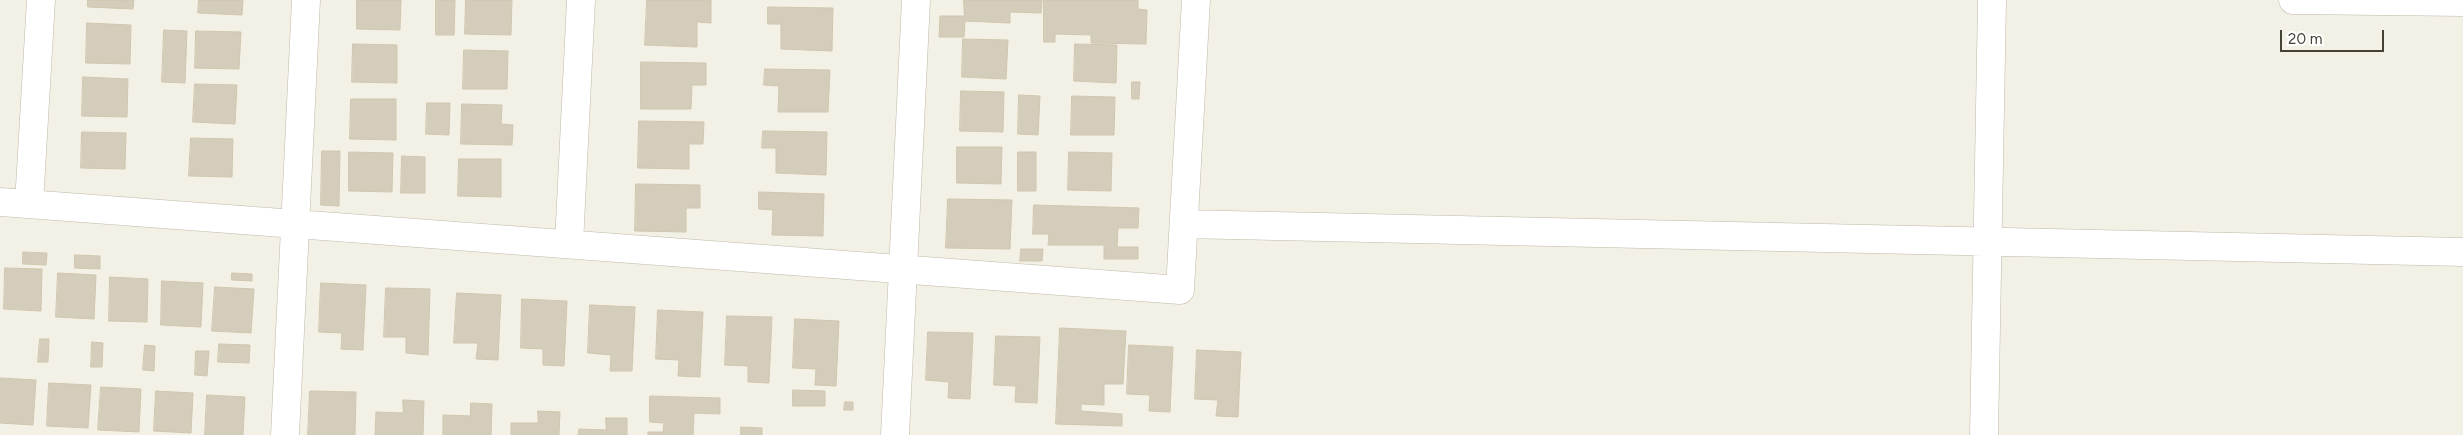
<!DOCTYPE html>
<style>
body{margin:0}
#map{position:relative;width:2463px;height:435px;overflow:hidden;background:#f3f0e6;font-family:Figtree,sans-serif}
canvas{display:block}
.scale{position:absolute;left:2280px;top:30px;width:104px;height:22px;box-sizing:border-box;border:2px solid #464135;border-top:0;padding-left:6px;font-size:15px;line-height:18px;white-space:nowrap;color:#464135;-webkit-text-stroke:4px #fff;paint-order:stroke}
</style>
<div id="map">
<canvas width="2463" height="435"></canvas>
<div class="scale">20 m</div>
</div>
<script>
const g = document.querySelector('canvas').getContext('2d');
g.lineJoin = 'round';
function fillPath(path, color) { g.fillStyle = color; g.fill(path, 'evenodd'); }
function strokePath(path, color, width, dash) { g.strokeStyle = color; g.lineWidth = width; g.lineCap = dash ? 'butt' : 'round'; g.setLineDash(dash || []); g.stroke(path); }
const building = new Path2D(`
 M 88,0 L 134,0 L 133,9 L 88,7 Z
 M 199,0 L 243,0 L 242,15 L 198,13 Z
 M 357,0 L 401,0 L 400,30 L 357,29 Z
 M 436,0 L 455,0 L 454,35 L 436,35 Z
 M 466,0 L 512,0 L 511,35 L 465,34 Z
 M 647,0 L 711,0 L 711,23 L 697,22 L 697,47 L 645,45 Z
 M 964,0 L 1042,0 L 1041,13 L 1010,12 L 1010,23 L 965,21 L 964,37 L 939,37 L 940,16 L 964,16 Z
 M 1044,0 L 1138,0 L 1138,9 L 1147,10 L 1146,44 L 1091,43 L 1091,35 L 1055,34 L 1055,42 L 1044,42 Z
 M 768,7 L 833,8 L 832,51 L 781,49 L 781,24 L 768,24 Z
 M 87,23 L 131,25 L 130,64 L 86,63 Z
 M 164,30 L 187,31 L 185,83 L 162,82 Z
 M 196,31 L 241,32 L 239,69 L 195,68 Z
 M 963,39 L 1008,40 L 1006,79 L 962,77 Z
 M 353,44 L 397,45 L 397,83 L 352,82 Z
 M 1075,44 L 1117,45 L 1116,83 L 1074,81 Z
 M 464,50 L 508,51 L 507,89 L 463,89 Z
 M 641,62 L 706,63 L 706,85 L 692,85 L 691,109 L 641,109 Z
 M 765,69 L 830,70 L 828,112 L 778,112 L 779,86 L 764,85 Z
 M 83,77 L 128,79 L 127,117 L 82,116 Z
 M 1132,82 L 1140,82 L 1139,99 L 1132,99 Z
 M 195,84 L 237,85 L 235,124 L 193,122 Z
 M 961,91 L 1004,92 L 1003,132 L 960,131 Z
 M 1019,95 L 1040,96 L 1038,135 L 1018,134 Z
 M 1072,96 L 1115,97 L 1114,135 L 1071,135 Z
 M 351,99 L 396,99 L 396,140 L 350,139 Z
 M 427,103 L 450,103 L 449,135 L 426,134 Z
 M 462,104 L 502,105 L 501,124 L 513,125 L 512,145 L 461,144 Z
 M 639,121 L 704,122 L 703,144 L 689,144 L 689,169 L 638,168 Z
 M 763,131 L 827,132 L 826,175 L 776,173 L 776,148 L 762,148 Z
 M 82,132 L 126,133 L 125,169 L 81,168 Z
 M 191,138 L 233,139 L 232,177 L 189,176 Z
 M 957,147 L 1002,147 L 1001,184 L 957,183 Z
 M 322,151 L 340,151 L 339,206 L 321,205 Z
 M 349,152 L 393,153 L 392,192 L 349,191 Z
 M 1018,152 L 1036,152 L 1036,191 L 1018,191 Z
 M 1069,152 L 1112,153 L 1111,191 L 1068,190 Z
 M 402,156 L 425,157 L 425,193 L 401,193 Z
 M 459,159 L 501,159 L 501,197 L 458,196 Z
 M 636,184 L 700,185 L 700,208 L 686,208 L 686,232 L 635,231 Z
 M 759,192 L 824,194 L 823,236 L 772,235 L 773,210 L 759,209 Z
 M 948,199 L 1012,200 L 1010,249 L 946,248 Z
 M 1034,205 L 1139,208 L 1138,228 L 1118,228 L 1117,247 L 1138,247 L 1138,259 L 1104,259 L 1104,245 L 1048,245 L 1049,234 L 1033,234 Z
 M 1021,249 L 1043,249 L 1042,261 L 1020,261 Z
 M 23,252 L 47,253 L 46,265 L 23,264 Z
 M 75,255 L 100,256 L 100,269 L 75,268 Z
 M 5,268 L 42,269 L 41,311 L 4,309 Z
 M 58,273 L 96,275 L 94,319 L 56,317 Z
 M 232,273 L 252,274 L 252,281 L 232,280 Z
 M 110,277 L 148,279 L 147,322 L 109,321 Z
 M 162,281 L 203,283 L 201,327 L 161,325 Z
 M 321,283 L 366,285 L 363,350 L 341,349 L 342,333 L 319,332 Z
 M 215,287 L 254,289 L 251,333 L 212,331 Z
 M 386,288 L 430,289 L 428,355 L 406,353 L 406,337 L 384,337 Z
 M 457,293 L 501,295 L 498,360 L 476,359 L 478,343 L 454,343 Z
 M 522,299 L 567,301 L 564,366 L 543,365 L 543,349 L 521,348 Z
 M 590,305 L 635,307 L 632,371 L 610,371 L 611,355 L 588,353 Z
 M 658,310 L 703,312 L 700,377 L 678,376 L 679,360 L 656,359 Z
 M 727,316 L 772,317 L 769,383 L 748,382 L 748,366 L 725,365 Z
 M 795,319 L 839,321 L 836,386 L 815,385 L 816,369 L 793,368 Z
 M 1060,328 L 1126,331 L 1123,384 L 1104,384 L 1104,405 L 1081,404 L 1081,411 L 1122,414 L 1122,426 L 1056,424 Z
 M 928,332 L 973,333 L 970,399 L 948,398 L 949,382 L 926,380 Z
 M 996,336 L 1040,337 L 1037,403 L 1015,402 L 1016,386 L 994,385 Z
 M 40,339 L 49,339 L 48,362 L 38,362 Z
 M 92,342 L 103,343 L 102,367 L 91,367 Z
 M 219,344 L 250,345 L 249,363 L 218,362 Z
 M 145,345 L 155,346 L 154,371 L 143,370 Z
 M 1129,345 L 1173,347 L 1170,412 L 1149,411 L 1150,395 L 1127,394 Z
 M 1197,350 L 1241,352 L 1238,417 L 1216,416 L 1218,400 L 1195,399 Z
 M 196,351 L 209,351 L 207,376 L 195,375 Z
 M 0,378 L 36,380 L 33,425 L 0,423 Z
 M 49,383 L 91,385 L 88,428 L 47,426 Z
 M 101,387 L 141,389 L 139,432 L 98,430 Z
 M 793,390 L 825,391 L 825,406 L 793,406 Z
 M 156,391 L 193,393 L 191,433 L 154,431 Z
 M 310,391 L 356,392 L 355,435 L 308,435 Z
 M 207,395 L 245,397 L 243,435 L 205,435 Z
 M 650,396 L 720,398 L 720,414 L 694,413 L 693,435 L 648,435 L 648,432 L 663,432 L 664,423 L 650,422 Z
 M 403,400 L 424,401 L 423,435 L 375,435 L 376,412 L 403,413 Z
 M 845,402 L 853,402 L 853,410 L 844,410 Z
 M 471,403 L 492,404 L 491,435 L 443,435 L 443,415 L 470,416 Z
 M 538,411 L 560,412 L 559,435 L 511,435 L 511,423 L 538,423 Z
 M 606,418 L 627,418 L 627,435 L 578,435 L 579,429 L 606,430 Z
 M 741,427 L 762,428 L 762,435 L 741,435 Z`);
const minor = new Path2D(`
 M 2293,0 L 2463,2
 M 0,202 L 1180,290 L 1196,0
 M 29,204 L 41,0
 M 1184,224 L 2463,252
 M 569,244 L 581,0
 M 285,435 L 306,0
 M 895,435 L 916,0
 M 1984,435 L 1992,0`);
fillPath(building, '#d5cdbb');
strokePath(building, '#d0c6ae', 1);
strokePath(minor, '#bfb9a8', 29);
strokePath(minor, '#fff', 28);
</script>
